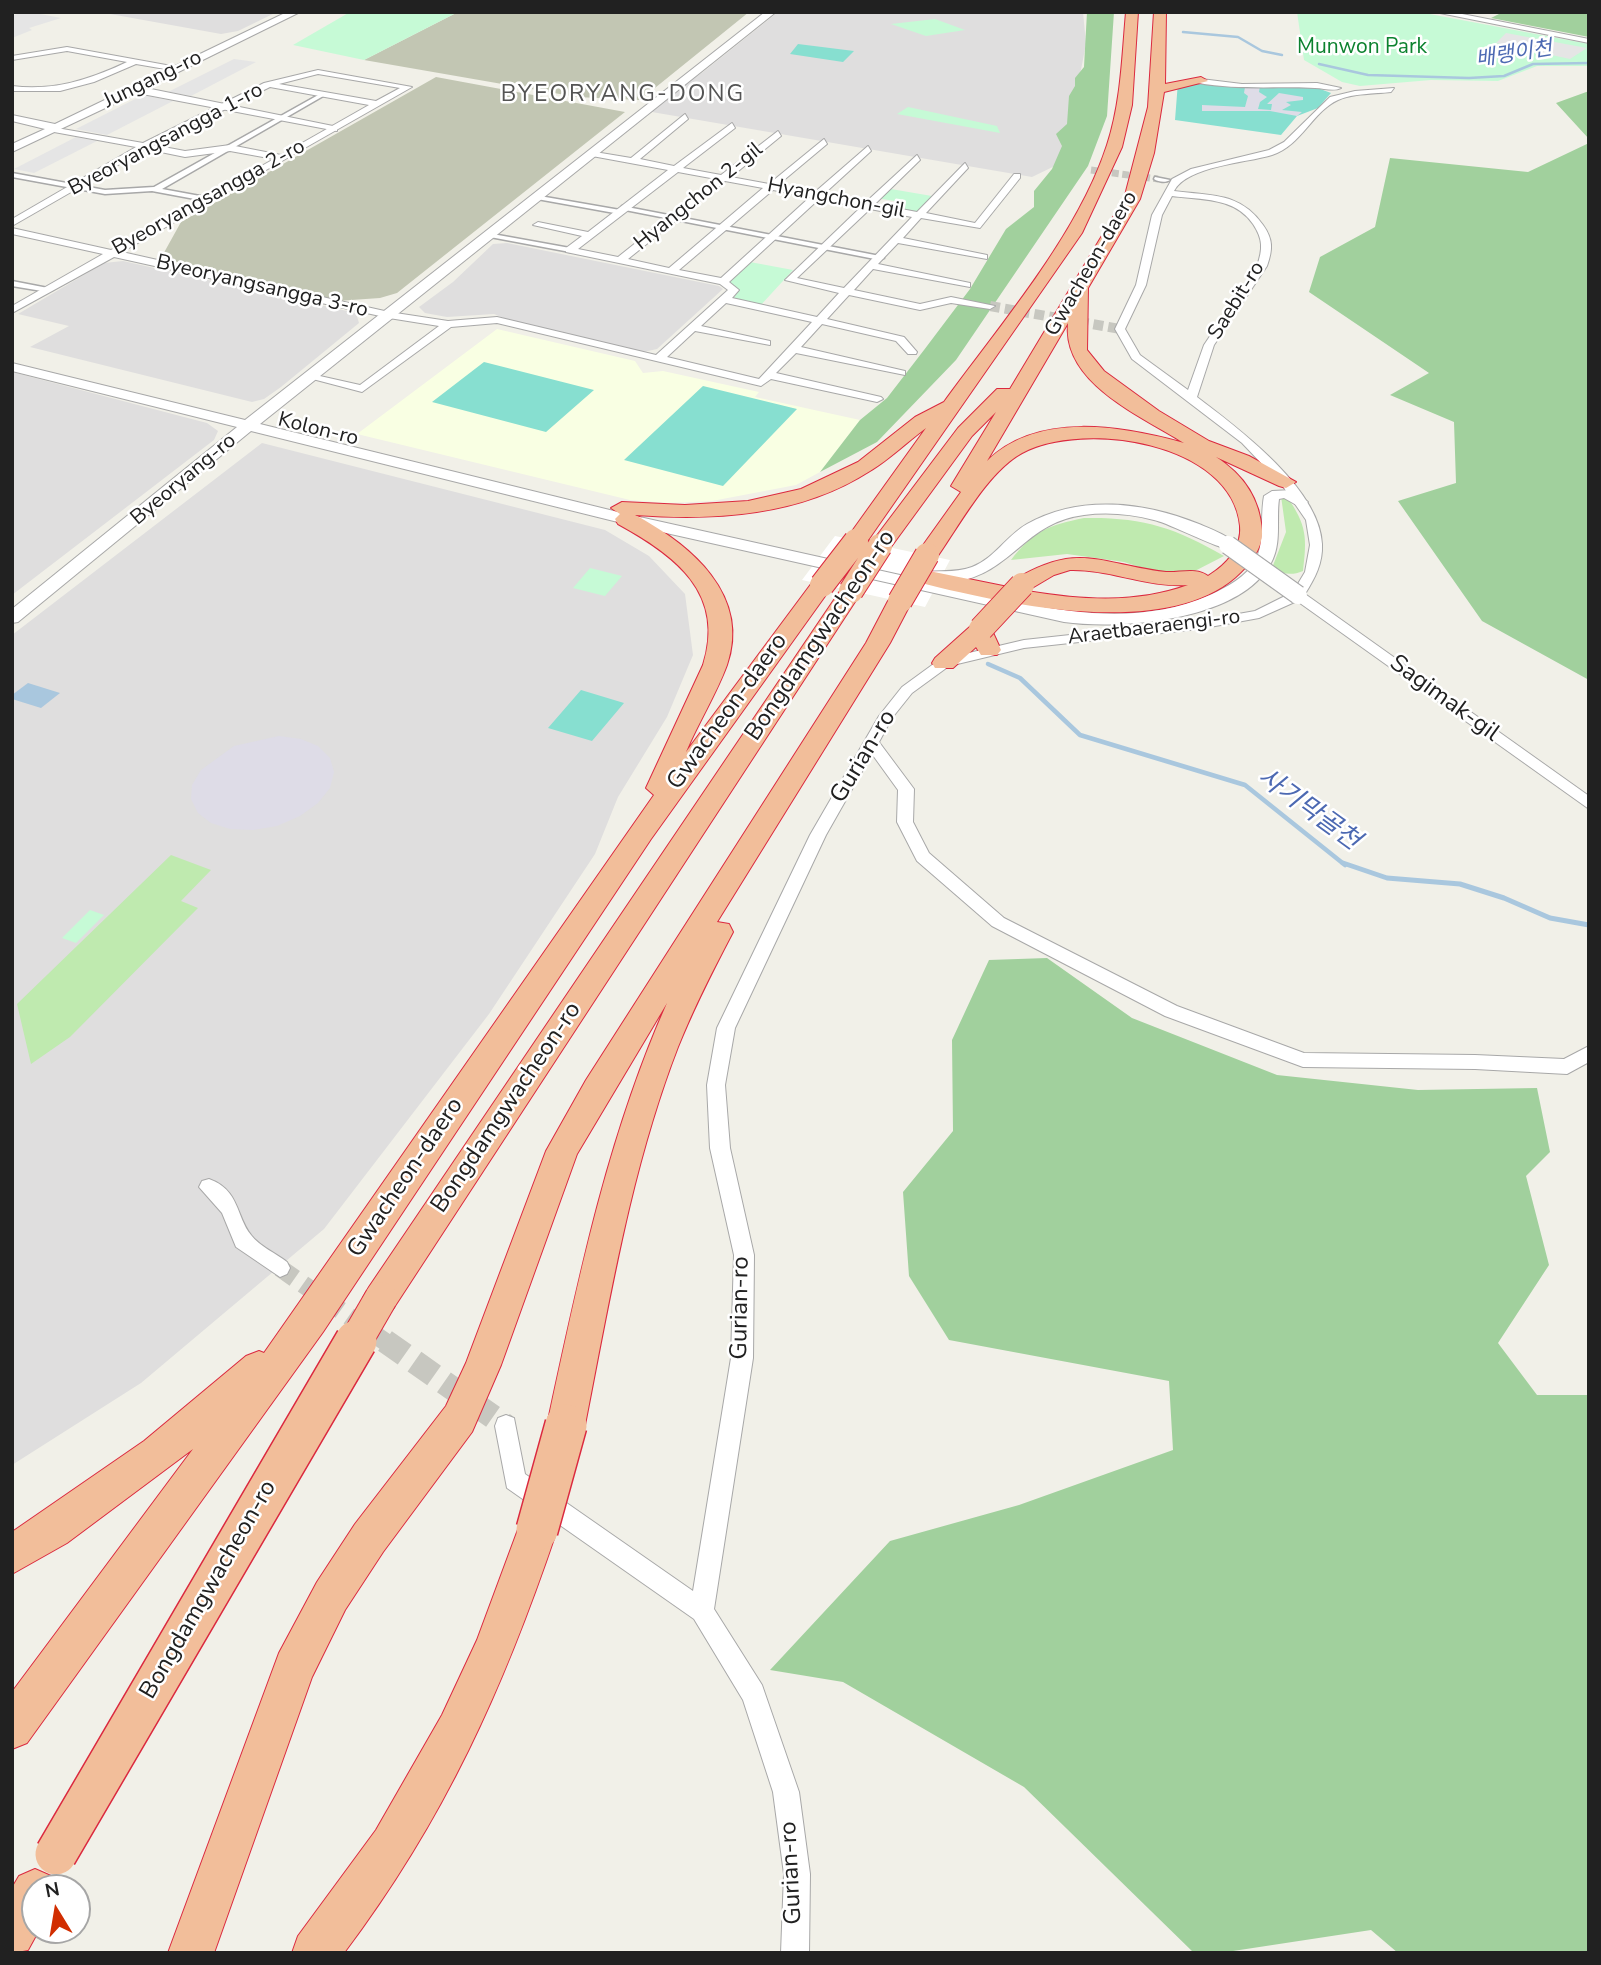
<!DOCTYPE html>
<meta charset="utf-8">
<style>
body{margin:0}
#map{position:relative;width:1601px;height:1965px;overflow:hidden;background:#f1f0e8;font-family:"Nunito Sans",sans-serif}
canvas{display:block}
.frame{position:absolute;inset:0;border:14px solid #212121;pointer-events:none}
.north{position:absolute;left:21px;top:1874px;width:70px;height:70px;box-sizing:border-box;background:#fff;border:2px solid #a6a6a6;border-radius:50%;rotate:349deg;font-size:19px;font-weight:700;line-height:28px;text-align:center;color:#212121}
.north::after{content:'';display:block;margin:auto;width:24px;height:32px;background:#d12e01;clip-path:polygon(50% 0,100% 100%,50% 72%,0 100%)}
</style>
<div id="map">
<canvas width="1601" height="1965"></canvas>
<div class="frame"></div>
<div class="north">N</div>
</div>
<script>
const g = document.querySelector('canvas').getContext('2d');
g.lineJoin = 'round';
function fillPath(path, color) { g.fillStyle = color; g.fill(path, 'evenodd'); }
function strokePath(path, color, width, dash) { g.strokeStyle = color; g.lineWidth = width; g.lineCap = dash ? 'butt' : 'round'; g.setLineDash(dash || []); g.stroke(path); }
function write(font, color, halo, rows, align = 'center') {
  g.font = font + ' "Nunito Sans","Noto Sans KR",sans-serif'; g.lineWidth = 5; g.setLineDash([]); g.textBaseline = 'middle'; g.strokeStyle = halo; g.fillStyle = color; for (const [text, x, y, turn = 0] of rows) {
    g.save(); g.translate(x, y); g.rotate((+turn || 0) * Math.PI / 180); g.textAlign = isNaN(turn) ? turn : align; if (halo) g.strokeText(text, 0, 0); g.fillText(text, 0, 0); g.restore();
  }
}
const residential = new Path2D(`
 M 99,12 L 277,12 L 238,31 L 221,34 Z
 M 778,12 L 1083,12 L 1086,44 L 1063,162 L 1032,177 L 646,111 L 703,72 Z
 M 507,243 L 719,286 L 723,289 L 657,349 L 639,353 L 513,322 L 494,314 L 447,317 L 425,313 L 419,307 L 453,282 L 493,244 Z
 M 123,261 L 356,313 L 359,323 L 281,387 L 264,399 L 252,402 L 30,347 L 69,326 L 18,314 L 104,263 Z
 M 12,372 L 207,423 L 218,431 L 214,440 L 12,595 Z
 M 262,443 L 605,530 L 649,556 L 685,594 L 693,655 L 667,717 L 618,797 L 595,854 L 489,1014 L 324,1229 L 141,1383 L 12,1465 L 12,635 Z`);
const education = new Path2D(`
 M 497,329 L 635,361 L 643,373 L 663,371 L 759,392 L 755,397 L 860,420 L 820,472 L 796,485 L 712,501 L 668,503 L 630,500 L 357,434 Z`);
const construction = new Path2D(`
 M 458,12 L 749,12 L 640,100 L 577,97 L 364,60 Z
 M 436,77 L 625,112 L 397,293 L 380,298 L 337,301 L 161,258 L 181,222 Z`);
const grass = new Path2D(`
 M 1281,496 L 1287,497 C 1307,525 1307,538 1303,571 C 1291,576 1283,574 1272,568 L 1286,532 Z
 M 1084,518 C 1142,517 1174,527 1224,556 L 1189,574 L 1152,571 L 1124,562 L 1067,554 L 1011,560 C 1033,531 1049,525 1084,518 Z
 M 171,855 L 211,870 L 181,901 L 198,908 L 70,1037 L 31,1064 L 17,1004 Z`);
const forest = new Path2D(`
 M 1087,12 L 1114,12 L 1107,116 L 1088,166 L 956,360 L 877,442 L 820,472 L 860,420 L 887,398 L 924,350 L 970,289 L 1006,229 L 1034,207 L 1034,191 L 1052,169 L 1062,146 L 1056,134 L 1067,124 L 1069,96 L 1075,86 L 1075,78 L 1084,67 Z
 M 1503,12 L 1589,12 L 1589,37 L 1491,18 Z
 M 1589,91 L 1589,139 L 1556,103 Z
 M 1589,143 L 1589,680 L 1482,621 L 1398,501 L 1456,483 L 1454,422 L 1390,395 L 1429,373 L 1309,292 L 1320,257 L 1375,227 L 1390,158 L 1528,172 Z
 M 1047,958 L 1132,1018 L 1277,1075 L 1418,1090 L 1537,1088 L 1550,1152 L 1526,1176 L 1549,1265 L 1498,1343 L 1537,1395 L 1589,1395 L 1589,1953 L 1398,1953 L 1371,1930 L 1220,1953 L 1194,1953 L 1024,1787 L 843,1682 L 770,1670 L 890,1541 L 1019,1505 L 1173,1450 L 1169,1381 L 949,1340 L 909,1276 L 903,1192 L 953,1131 L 952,1040 L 989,960 Z`);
const park = new Path2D(`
 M 350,12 L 458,12 L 364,60 L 293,45 Z
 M 1297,12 L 1419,12 L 1589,44 L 1589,66 L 1537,66 L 1498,81 L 1431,80 L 1360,86 L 1342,82 L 1304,60 Z
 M 935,19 L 965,30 L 926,36 L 891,24 Z
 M 908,107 L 997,126 L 1000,133 L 897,114 Z
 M 885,188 L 932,196 L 916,214 L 895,210 L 901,202 L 876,198 Z
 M 750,262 L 793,270 L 760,306 L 733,299 L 738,291 L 727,282 Z
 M 590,568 L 622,576 L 605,596 L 573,588 Z
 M 90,910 L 104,915 L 76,943 L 62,938 Z`);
const pitch = new Path2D(`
 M 798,44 L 854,51 L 843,62 L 790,54 Z
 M 1178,82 L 1245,87 L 1315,87 L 1331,93 L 1318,108 L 1297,116 L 1281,135 L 1175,120 Z
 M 484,362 L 594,390 L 546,432 L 432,402 Z
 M 703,386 L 797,409 L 723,486 L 624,460 Z
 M 581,690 L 624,703 L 592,741 L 548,728 Z`);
const parking = new Path2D(`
 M 22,12 L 30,12 L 61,18 L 29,28 L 32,30 L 12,38 L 12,16 Z
 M 1506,33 L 1587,48 L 1570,59 L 1496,43 Z
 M 234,59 L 256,62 L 191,96 L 168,92 Z
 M 143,95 L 173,101 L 107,135 L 76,129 Z
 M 76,137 L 97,141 L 34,173 L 14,169 Z`);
const plaza = new Path2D(`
 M 1260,86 L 1259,92 L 1267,97 L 1260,102 L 1258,109 L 1271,110 L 1272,104 L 1267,104 L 1279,93 L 1303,97 L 1303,100 L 1286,102 L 1291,105 L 1282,110 L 1302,112 L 1297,116 L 1270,111 L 1202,111 L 1202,105 L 1245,107 L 1248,96 L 1244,93 L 1245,87 Z
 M 279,736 L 301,739 L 318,746 L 330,758 L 334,772 L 330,788 L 318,803 L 300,816 L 277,826 L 253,830 L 230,829 L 211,823 L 198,813 L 191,799 L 192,785 L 201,770 L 234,746 Z`);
const water = new Path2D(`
 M 28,683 L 60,693 L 41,708 L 12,699 L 12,695 Z`);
const pier = new Path2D(`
 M 835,536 L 950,560 L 925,607 L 802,580 Z`);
const streamFar2 = new Path2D(`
 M 1183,32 L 1238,37 L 1262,51 L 1282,55
 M 1319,64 L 1368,75 L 1469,78 L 1504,76 L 1533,64 L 1589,63`);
const streamFar1 = new Path2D(`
 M 988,664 L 1020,678 L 1080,735 L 1245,785 L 1345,865`);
const stream = new Path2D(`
 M 1343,863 L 1387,878 L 1460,884 L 1504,898 L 1550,918 L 1589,925`);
const pedestrianTunnel = new Path2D(`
 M 1091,170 L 1158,179`);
const minorTunnelFar2 = new Path2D(`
 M 990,306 L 1120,329`);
const minorTunnelFar1 = new Path2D(`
 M 280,1268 L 387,1343`);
const minorTunnel = new Path2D(`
 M 385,1341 L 506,1426`);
const pedestrian = new Path2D(`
 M 320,94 L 325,95 L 162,189 L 211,198 L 211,202 L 152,191 L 105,194 L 12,177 L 12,173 L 105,190 L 154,187 Z
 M 1155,177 L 1170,180 C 1166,183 1158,182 1154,179 Z
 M 534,195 L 620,210 L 624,212 L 620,214 L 537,199 L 534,199 Z
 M 622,206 L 880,256 L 884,258 L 880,260 L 625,210 L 622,210 Z
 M 487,233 L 570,248 L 574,250 L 570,252 L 490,237 L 487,237 Z
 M 12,281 L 48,288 L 52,290 L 48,292 L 12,286 Z`);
const minor = new Path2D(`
 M 1435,12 L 1452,12 L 1589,39 L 1589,43 Z
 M 67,47 L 177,67 L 181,69 L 177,71 L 136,64 L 94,82 L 60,91 L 12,91 L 12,86 C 54,91 89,80 127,62 L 67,51 L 12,60 L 12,56 Z
 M 318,70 L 412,87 L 122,252 L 389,312 L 448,321 L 497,317 L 656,355 L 728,290 L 720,284 L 566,252 L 566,248 L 582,236 L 533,225 L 538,222 L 588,232 L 668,170 L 592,156 L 589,151 L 631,158 L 685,114 L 688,119 L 640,159 L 674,166 L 732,123 L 735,128 L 683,168 L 721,175 L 778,131 L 781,136 L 731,177 L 769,184 L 824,139 L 827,144 L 778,185 L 815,192 L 868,146 L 871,151 L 824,194 L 866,202 L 917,155 L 920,160 L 875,204 L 917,212 L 965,163 L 968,168 L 926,213 L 975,223 L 1014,174 L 1020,174 L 1020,178 L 980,228 L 921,218 L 903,238 L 987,255 L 987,259 L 898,243 L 878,264 L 970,283 L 970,287 L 873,269 L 854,290 L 920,304 L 951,297 L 995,306 L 990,309 L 951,303 L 920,310 L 849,295 L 827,319 L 904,337 L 917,352 L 916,354 L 908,354 L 896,341 L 822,324 L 801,347 L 905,371 L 905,375 L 796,353 L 776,373 L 881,397 L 883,399 L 877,402 L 771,379 L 761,386 L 497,323 L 451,327 L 362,392 L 305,377 L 311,374 L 360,385 L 439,326 L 389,318 L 114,257 L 12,313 L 12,306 L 103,254 L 12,234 L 12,228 L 111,250 L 274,159 L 230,151 L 185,157 L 146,149 L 12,226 L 12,219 L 136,147 L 54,132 L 51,127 L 143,143 L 264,83 ZM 318,74 L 400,88 L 376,101 L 279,84 ZM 270,87 L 369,105 L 281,155 L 230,145 L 185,151 L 153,145 ZM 678,172 L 716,179 L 618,257 L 578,249 ZM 725,181 L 763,188 L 669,268 L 628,259 ZM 773,190 L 810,197 L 721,278 L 679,270 ZM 819,199 L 861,207 L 785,280 L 839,293 L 817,317 L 732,298 L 739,290 L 729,282 ZM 870,209 L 912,217 L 844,288 L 797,278 ZM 726,303 L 812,322 L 759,379 L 667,357 L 695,331 L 770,345 L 770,341 L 701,326 Z
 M 1201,79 L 1242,84 L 1317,83 L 1341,88 C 1333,92 1324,88 1315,88 C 1275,86 1237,90 1198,83 Z
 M 1394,88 L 1391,92 C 1374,94 1354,93 1338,100 C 1313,111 1301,146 1272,155 C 1246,163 1187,166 1174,191 C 1211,196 1240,192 1263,225 C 1273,239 1273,249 1267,266 L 1214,345 L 1197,397 C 1238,428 1320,489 1322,544 C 1323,563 1315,578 1305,594 L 1589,796 L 1589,809 L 1297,601 L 1259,618 L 1199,629 L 1024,648 L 949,666 L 912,693 L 892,718 L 879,742 L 914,789 L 913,822 L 929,853 L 1004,918 L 1177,1006 L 1304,1053 L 1475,1055 L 1564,1059 L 1589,1046 L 1589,1062 L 1567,1074 L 1475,1069 L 1303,1067 L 1165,1016 L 992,926 L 917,861 L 897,822 L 898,790 L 872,754 L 826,835 L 735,1028 L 725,1085 L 730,1148 L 754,1255 L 753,1358 L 714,1609 L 762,1685 L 799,1792 L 810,1874 L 809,1953 L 781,1953 L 784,1874 L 773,1792 L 743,1700 L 694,1619 L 507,1488 L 495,1426 L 498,1418 L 506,1415 L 514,1418 L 525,1474 L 693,1591 L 731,1358 L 734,1255 L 710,1148 L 707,1085 L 717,1028 L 810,835 L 879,716 L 902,687 L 939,660 L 1024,640 L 1199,621 L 1255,611 L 1293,592 L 1305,572 L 1310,545 L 1306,520 L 1282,485 L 1242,443 L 1132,359 L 1115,329 L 1136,285 L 1152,215 L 1172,179 L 1191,169 L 1269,150 L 1284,142 L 1330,97 L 1355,91 ZM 1172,196 C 1201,200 1235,197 1253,224 C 1263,239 1263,249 1257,266 L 1204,345 L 1188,390 L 1140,355 L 1125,329 L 1146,285 L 1162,215 Z
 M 209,1179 C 240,1190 236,1217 251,1235 C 259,1246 277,1254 287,1262 L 290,1268 L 287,1274 L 280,1277 L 236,1247 L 222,1213 L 199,1187 L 202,1181 Z`);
const tertiary = new Path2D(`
 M 287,12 L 300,12 L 146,88 L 333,126 L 337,127 L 337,131 L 137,93 L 12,152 L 12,144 L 45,129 L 12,121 L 12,115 L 55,124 Z
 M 765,12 L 776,12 L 260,424 L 626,514 L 918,579 L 919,573 C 936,569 954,574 972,567 C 995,558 1006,536 1027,524 C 1080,494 1145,502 1199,524 C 1211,529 1228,535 1236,545 L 1234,549 C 1222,552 1172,524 1154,520 C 1131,514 1107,512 1084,515 C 1018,523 1010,585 935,583 C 1024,603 1121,634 1210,595 C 1227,587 1246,577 1256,560 C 1265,540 1260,517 1264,496 L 1272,491 L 1293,490 L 1308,502 L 1300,507 L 1284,498 L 1279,499 C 1276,520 1282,543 1271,563 C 1240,621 1121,630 1064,622 L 626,524 L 251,431 L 18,622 L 12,623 L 12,609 L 237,427 L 12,371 L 12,363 L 245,420 Z`);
const trunk = new Path2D(`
 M 1126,12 L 1138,12 L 1132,105 L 1122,147 L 1082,233 L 864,546 L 848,546 L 845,541 L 926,428 C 907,442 890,459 870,471 C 800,516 716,521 635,515 C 691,545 751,595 727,665 C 716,695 698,723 686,752 L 814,580 L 822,578 L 833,585 L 651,839 L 323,1332 L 27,1743 L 12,1749 L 12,1692 L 193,1449 L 67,1543 L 12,1574 L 12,1532 L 144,1441 L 246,1356 L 259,1351 L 264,1353 L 654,795 L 646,788 L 703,665 C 726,593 675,555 618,524 L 615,519 L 620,514 L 611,508 L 622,502 L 685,505 L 748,501 L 801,489 L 858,462 L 915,417 L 944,402 C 1000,325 1078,235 1107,145 C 1121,102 1122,57 1126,12 Z
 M 1154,12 L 1166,12 L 1165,84 L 1201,77 L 1208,81 L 1164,92 L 1154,153 L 1140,199 L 1088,288 L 1087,350 L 1104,371 L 1159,411 L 1209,441 L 1249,456 L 1296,482 L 1286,488 L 1279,486 L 1216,457 C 1243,474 1260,499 1262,531 C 1263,546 1252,562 1241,572 C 1172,642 1005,604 921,583 L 918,578 L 929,571 L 1013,588 L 1014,580 C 1079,541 1099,564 1166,572 C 1179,573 1197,567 1208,576 C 1226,565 1242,548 1240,526 C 1232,442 1083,420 1022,453 C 987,472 958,528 935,560 L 919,560 L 916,555 L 961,492 L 951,486 L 996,412 L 972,436 L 888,551 L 880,553 L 869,546 L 958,428 L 997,389 L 1010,389 L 1124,199 L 1148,107 ZM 1068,323 C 1062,383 1141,416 1184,443 C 1122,426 1038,411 987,461 ZM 1070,570 C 1110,569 1147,588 1188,585 C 1135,604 1082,600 1027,591 L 1054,575 Z
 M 851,584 L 862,591 L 393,1309 L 381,1314 L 369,1309 L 363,1298 L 369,1287 L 840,591 Z
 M 900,594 L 908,596 L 912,601 L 890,643 L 717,922 L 729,924 L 733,932 C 713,970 694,1007 678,1047 C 631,1168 610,1298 585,1425 L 579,1438 L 566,1443 L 553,1438 L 547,1425 C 578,1281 607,1138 667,1003 L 577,1154 L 501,1365 L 472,1432 L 383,1552 L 345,1610 L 312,1677 L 214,1953 L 168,1953 L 279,1653 L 317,1582 L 355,1524 L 446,1406 L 466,1363 L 546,1151 L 586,1080 L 866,643 L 888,601 L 892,596 Z
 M 981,622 L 989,624 L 1001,650 L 997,655 L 981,655 L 976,647 L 953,668 L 935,668 L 932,663 L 935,658 L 973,624 Z
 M 537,1510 L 551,1516 L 557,1530 C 504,1687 445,1819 344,1953 L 292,1953 L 298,1936 L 376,1830 L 442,1715 L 477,1640 L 523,1516 Z
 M 35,1869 L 51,1876 L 56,1888 L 35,1888 L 35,1930 L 39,1930 L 28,1950 L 12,1953 L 12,1888 L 19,1876 Z`);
const tertiaryBridge = new Path2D(`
 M 1228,545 L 1298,595`);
const trunkBridgeFar2 = new Path2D(`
 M 822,585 L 856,541
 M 851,591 L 880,546
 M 900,601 L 927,555
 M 981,629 L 1022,585`);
const trunkBridgeFar1 = new Path2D(`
 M 355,1343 L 381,1298`);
const trunkBridge = new Path2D(`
 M 537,1530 L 566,1425
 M 56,1854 L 356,1341`);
const farParknames = [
 ["Munwon Park",1362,48]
];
const farWaternames = [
 ["배랭이천",1514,55,-9]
];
const farStreetnames = [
 ["Jungang-ro",153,80,-26],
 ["Byeoryangsangga 1-ro",166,140,-28],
 ["Hyangchon 2-gil",699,197,-39],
 ["Byeoryangsangga 2-ro",209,198,-29],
 ["Hyangchon-gil",836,199,11],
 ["Gwacheon-daero",1092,264,-60],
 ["Byeoryangsangga 3-ro",262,287,13],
 ["Saebit-ro",1237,301,-58],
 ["Kolon-ro",318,430,14],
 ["Byeoryang-ro",184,480,-40],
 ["Araetbaeraengi-ro",1154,628,-7]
];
const farQuarternames = [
 ["BYEORYANG-DONG",623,95]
];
const streetNames = [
 ["Bongdamgwacheon-ro",821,636,-56],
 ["Sagimak-gil",1444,699,36],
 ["Gwacheon-daero",728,712,-54],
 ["Gurian-ro",864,757,-59],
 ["Bongdamgwacheon-ro",507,1108,-56],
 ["Gwacheon-daero",406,1178,-56],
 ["Gurian-ro",741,1308,-89],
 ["Bongdamgwacheon-ro",209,1590,-60],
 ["Gurian-ro",792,1873,-93]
];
const waterNames = [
 ["사기막골천",1308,810,36]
];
fillPath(residential, '#dfdede');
fillPath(education, '#f9ffe3');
fillPath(construction, '#c2c6b3');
fillPath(grass, '#bfeaaf');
fillPath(forest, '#a1d09d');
fillPath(park, '#c6fad6');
fillPath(pitch, '#87dfd0');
fillPath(parking, '#e5e5e5');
fillPath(plaza, '#dedce7');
fillPath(water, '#a9c7de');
fillPath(pier, '#fff');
strokePath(streamFar2, '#a9c7de', 2.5);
strokePath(streamFar1, '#a9c7de', 4.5);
strokePath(stream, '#a9c7de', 5);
strokePath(pedestrianTunnel, '#c7c7c0', 7, [7, 3.5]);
strokePath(minorTunnelFar2, '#c7c7c0', 10, [10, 5]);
strokePath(minorTunnelFar1, '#c7c7c0', 18, [18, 10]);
strokePath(minorTunnel, '#c7c7c0', 24, [24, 12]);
strokePath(pedestrian, '#a8a8a8', 3);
strokePath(minor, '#a8a8a8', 2);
strokePath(tertiary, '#a8a8a8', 2);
strokePath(trunk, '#db293f', 2);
fillPath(pedestrian, '#fff');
fillPath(minor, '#fff');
fillPath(tertiary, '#fff');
fillPath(trunk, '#f2be9a');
strokePath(tertiaryBridge, '#a8a8a8', 20, []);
strokePath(trunkBridgeFar2, '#db293f', 26, []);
strokePath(trunkBridgeFar1, '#db293f', 34, []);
strokePath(trunkBridge, '#db293f', 44, []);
strokePath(tertiaryBridge, '#fff', 18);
strokePath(trunkBridgeFar2, '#f2be9a', 24);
strokePath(trunkBridgeFar1, '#f2be9a', 32);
strokePath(trunkBridge, '#f2be9a', 41);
write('21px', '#0c822f', '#fff', farParknames);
write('italic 21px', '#4c69b2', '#fff', farWaternames);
write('21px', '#212121', '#fff', farStreetnames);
g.letterSpacing = '2px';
write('23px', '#545454', '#fff', farQuarternames);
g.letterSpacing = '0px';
write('24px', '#212121', '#fff', streetNames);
write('italic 26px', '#4c69b2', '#fff', waterNames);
</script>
